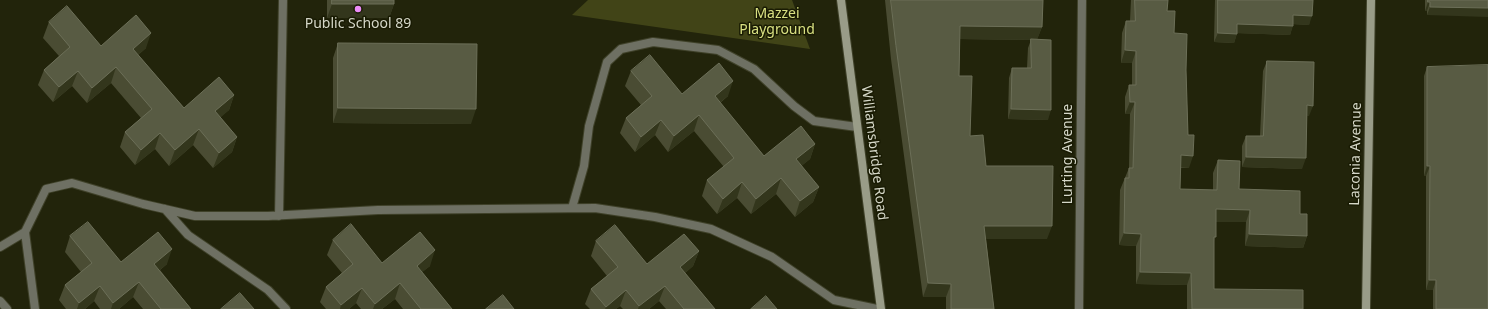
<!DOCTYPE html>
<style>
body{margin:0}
canvas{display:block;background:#22240b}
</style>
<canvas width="1488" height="309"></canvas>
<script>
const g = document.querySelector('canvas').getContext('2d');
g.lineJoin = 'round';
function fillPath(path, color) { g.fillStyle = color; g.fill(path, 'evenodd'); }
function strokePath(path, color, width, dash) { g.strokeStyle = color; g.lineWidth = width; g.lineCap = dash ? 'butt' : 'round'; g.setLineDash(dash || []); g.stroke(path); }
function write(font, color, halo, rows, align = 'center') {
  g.font = font + ' "Noto Sans",sans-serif'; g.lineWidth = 3; g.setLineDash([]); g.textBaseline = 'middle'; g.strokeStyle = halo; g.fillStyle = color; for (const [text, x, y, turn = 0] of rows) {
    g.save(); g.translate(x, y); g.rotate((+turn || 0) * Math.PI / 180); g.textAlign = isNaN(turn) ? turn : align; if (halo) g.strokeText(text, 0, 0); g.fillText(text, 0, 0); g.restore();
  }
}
const green = new Path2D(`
 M 588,0 L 792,0 L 810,49 L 572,15 Z`);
const lane = new Path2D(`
 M 572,208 L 584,166 L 589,126 L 607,62 L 621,49 L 653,42 L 718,50 L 754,69 L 794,106 L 814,121 L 857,127
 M 165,209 L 188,235 L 268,290 L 286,309
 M 279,216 L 283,0
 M 25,232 L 35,309
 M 0,247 L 25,232 L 46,189 L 72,183 L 143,204 L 195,216 L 268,216 L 378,210 L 595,208 L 655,217 L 711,229 L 772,257 L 834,300 L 877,309
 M 0,301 L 7,309`);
const street = new Path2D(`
 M 1079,309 L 1082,0`);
const secondary = new Path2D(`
 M 841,0 L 881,309
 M 1366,309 L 1371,0`);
const wall = new Path2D(`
 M 327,0 L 394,0 L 394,4 L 389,18 L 327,18 Z
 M 885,0 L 1043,0 L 1042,27 L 1037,39 L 1048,120 L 1008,119 L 1009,78 L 1012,68 L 1027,68 L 1028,48 L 1031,40 L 960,39 L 959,76 L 970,136 L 986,166 L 1047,239 L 986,239 L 994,309 L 946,309 L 946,297 L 923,297 L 891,59 Z
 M 1131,0 L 1168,0 L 1167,11 L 1186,70 L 1189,168 L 1181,168 L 1180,189 L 1213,190 L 1213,173 L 1218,160 L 1239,189 L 1300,214 L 1307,236 L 1303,248 L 1245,246 L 1246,222 L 1216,222 L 1214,242 L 1214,289 L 1303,309 L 1187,309 L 1187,285 L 1136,284 L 1136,246 L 1119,245 L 1120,190 L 1129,168 L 1130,114 L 1125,114 L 1125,97 L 1129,85 L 1132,85 L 1132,63 L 1121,63 L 1122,33 L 1126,21 L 1130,21 Z
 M 1215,0 L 1313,0 L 1309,25 L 1293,24 L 1290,35 L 1237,33 L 1234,43 L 1214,42 Z
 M 1425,0 L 1488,0 L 1427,15 L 1427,11 L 1425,11 Z
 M 49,22 L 101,46 L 146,48 L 138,55 L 184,108 L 234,95 L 229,110 L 220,117 L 237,137 L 232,152 L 213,168 L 193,145 L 169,166 L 155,149 L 135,165 L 120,147 L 125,132 L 141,118 L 111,83 L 87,103 L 72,86 L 53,102 L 38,85 L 44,70 L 59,56 L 43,38 Z
 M 338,43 L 471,124 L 333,123 L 333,58 Z
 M 1267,61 L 1309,116 L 1307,116 L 1302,169 L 1242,167 L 1242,146 L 1246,136 L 1260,136 L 1263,71 Z
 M 1427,67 L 1488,309 L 1433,309 L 1433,290 L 1426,290 L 1426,176 L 1424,176 L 1424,76 Z
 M 631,71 L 682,94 L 728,96 L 720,103 L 764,156 L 815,144 L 810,159 L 801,166 L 819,187 L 813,202 L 795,217 L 776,194 L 751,214 L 737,198 L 717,214 L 702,196 L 707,180 L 724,167 L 694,131 L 668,152 L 655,135 L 635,152 L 620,133 L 626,118 L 641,105 L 625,86 Z
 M 70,236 L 121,262 L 167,264 L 160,270 L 191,309 L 143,309 L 133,297 L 119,309 L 100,309 L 94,301 L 85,309 L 66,309 L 59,300 L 65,285 L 81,272 L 65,252 Z
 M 333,240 L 382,263 L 430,266 L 422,272 L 452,309 L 403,309 L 395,299 L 382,309 L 361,309 L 356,303 L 349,309 L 326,309 L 320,302 L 326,287 L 342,273 L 327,255 Z
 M 596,241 L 647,264 L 699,251 L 693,266 L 685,273 L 715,309 L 666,309 L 659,301 L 649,309 L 623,309 L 620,306 L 616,309 L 590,309 L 585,304 L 591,289 L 607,276 L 591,256 Z`);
const shadedWall = new Path2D(`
 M 1428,2 L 1430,2 L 1427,11 L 1425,11 Z
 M 332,4 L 394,4 L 389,18 L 327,18 Z
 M 1430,7 L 1488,8 L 1488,17 L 1427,15 Z
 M 1293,15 L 1312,16 L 1309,25 L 1290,24 Z
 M 1237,24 L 1293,26 L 1290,35 L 1234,33 Z
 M 960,26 L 1042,27 L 1037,40 L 955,39 Z
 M 151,33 L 146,48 L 128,64 L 133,49 Z
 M 1218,33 L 1237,34 L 1234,43 L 1214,42 Z
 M 1125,50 L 1136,51 L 1132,63 L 1121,63 Z
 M 116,67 L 111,83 L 87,103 L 92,88 Z
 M 78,71 L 72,86 L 53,102 L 59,87 Z
 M 733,81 L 728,96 L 709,111 L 715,96 Z
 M 234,95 L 229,110 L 210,127 L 215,111 Z
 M 1130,102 L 1135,102 L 1130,114 L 1125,114 Z
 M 1307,105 L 1313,106 L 1309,116 L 1303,116 Z
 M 338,108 L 476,109 L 471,124 L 333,123 Z
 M 1011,109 L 1051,110 L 1048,120 L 1008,119 Z
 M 699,115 L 694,131 L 668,152 L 674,136 Z
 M 661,120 L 655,135 L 635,152 L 641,137 Z
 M 199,129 L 193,145 L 169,166 L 175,150 Z
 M 160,133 L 155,149 L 135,165 L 141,150 Z
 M 237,137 L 232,152 L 213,168 L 219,153 Z
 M 815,144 L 810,159 L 791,175 L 796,159 Z
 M 1181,155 L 1193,156 L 1189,168 L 1177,167 Z
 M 1246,157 L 1306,158 L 1302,169 L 1242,167 Z
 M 1427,166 L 1430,166 L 1426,176 L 1424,176 Z
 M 781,178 L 776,194 L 751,214 L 756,199 Z
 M 742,182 L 737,198 L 717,214 L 723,199 Z
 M 819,187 L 813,202 L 795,217 L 800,201 Z
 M 1216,209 L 1250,210 L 1246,222 L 1212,222 Z
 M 984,226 L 1052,226 L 1047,239 L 979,239 Z
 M 1124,233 L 1141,234 L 1136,246 L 1119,245 Z
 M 1249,234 L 1307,236 L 1303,248 L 1245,246 Z
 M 172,249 L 167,264 L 149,279 L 154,264 Z
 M 435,250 L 430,266 L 411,281 L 417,266 Z
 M 699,251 L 693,266 L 675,282 L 680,267 Z
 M 1140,272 L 1191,273 L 1187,285 L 1136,284 Z
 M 1429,280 L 1436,280 L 1433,290 L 1426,290 Z
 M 139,282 L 133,297 L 119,309 L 111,309 L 113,303 Z
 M 400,283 L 395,299 L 382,309 L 373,309 L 375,304 Z
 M 928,283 L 951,284 L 946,297 L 923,297 Z
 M 100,286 L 94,301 L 85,309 L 77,309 L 79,303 Z
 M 665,286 L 659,301 L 649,309 L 638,309 L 639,306 Z
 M 362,288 L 356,303 L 349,309 L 340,309 L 341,305 Z
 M 626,290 L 620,306 L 616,309 L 605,309 L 606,307 Z`);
const building = new Path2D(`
 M 332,0 L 394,0 L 394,4 L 332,4 Z
 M 891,0 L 1043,0 L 1042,27 L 960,26 L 959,76 L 972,76 L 970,136 L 983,135 L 986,166 L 1053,166 L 1052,226 L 984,226 L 994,309 L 951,309 L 951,284 L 928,283 L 896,46 Z
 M 1135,0 L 1168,0 L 1167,11 L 1175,11 L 1174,33 L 1187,34 L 1186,70 L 1188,135 L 1194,135 L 1193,156 L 1181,155 L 1180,189 L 1217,190 L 1218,160 L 1240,161 L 1239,189 L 1300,191 L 1300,214 L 1307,214 L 1307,236 L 1249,234 L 1250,210 L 1216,209 L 1216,237 L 1214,237 L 1214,289 L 1303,290 L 1303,309 L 1192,309 L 1191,273 L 1140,272 L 1141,234 L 1124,233 L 1125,178 L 1129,178 L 1129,168 L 1133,168 L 1135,102 L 1130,102 L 1129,85 L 1136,85 L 1136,51 L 1125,50 L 1126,21 L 1135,21 Z
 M 1218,0 L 1313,0 L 1312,16 L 1293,15 L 1293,26 L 1237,24 L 1237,34 L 1218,33 Z
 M 1428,0 L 1488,0 L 1488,8 L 1430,7 L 1430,2 L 1428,2 Z
 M 67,6 L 101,46 L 136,15 L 151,33 L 133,49 L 184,108 L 219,77 L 234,95 L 215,111 L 237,137 L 219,153 L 199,129 L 175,150 L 160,133 L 141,150 L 125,132 L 152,109 L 116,67 L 92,88 L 78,71 L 59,87 L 44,70 L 70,47 L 49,22 Z
 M 1031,39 L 1051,40 L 1051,110 L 1011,109 L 1012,68 L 1031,68 Z
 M 338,43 L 477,44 L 476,109 L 338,108 Z
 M 650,55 L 682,94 L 719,63 L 733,81 L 715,96 L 764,156 L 801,126 L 815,144 L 796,159 L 819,187 L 800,201 L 781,178 L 756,199 L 742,182 L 723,199 L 707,180 L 734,158 L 699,115 L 674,136 L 661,120 L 641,137 L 626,118 L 652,96 L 631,71 Z
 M 1267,61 L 1314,62 L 1313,106 L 1307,105 L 1306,158 L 1246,157 L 1246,136 L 1263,136 Z
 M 1488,65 L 1488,309 L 1436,309 L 1436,280 L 1429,280 L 1430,166 L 1427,166 L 1427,67 Z
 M 88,222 L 121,262 L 158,232 L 172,249 L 154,264 L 191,309 L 161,309 L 139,282 L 113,303 L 100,286 L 79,303 L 65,285 L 92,263 L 70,236 Z
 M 351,224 L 382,263 L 420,232 L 435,250 L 417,266 L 452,309 L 421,309 L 400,283 L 375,304 L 362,288 L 341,305 L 326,287 L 353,264 L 333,240 Z
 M 615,225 L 647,264 L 684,234 L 699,251 L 680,267 L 715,309 L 684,309 L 665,286 L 639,306 L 626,290 L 606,307 L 591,289 L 618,267 L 596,241 Z
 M 240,293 L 254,309 L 221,309 Z
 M 503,295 L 514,309 L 486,309 Z
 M 766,296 L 777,309 L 751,309 Z`);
const markers = [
 [358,9,4,"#ed8cf9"]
];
const parkNames = [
 ["Mazzei",777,14],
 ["Playground",777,30]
];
const poiNames = [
 ["Public School 89",358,24]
];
const streetNames = [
 ["Williamsbridge Road",874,153,83],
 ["Lurting Avenue",1068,154,-90],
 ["Laconia Avenue",1356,154,-89]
];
fillPath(green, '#414417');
strokePath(lane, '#3f4129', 10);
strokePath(street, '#3f4129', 10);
strokePath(secondary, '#3f4129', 10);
strokePath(lane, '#6e7063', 8);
strokePath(street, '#6e7063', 8);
strokePath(secondary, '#999c88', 8);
fillPath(wall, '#4a4c33');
fillPath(shadedWall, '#33361c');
fillPath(building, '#585b43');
strokePath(building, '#6c6f58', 1);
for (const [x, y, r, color] of markers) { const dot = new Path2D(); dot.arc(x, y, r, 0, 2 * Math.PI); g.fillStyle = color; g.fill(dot); strokePath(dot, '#191b03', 1.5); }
write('14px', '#d9e182', '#191b03', parkNames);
write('14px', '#d5d7c8', '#191b03', poiNames);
write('14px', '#d5d7c8', '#191b03', streetNames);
</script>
